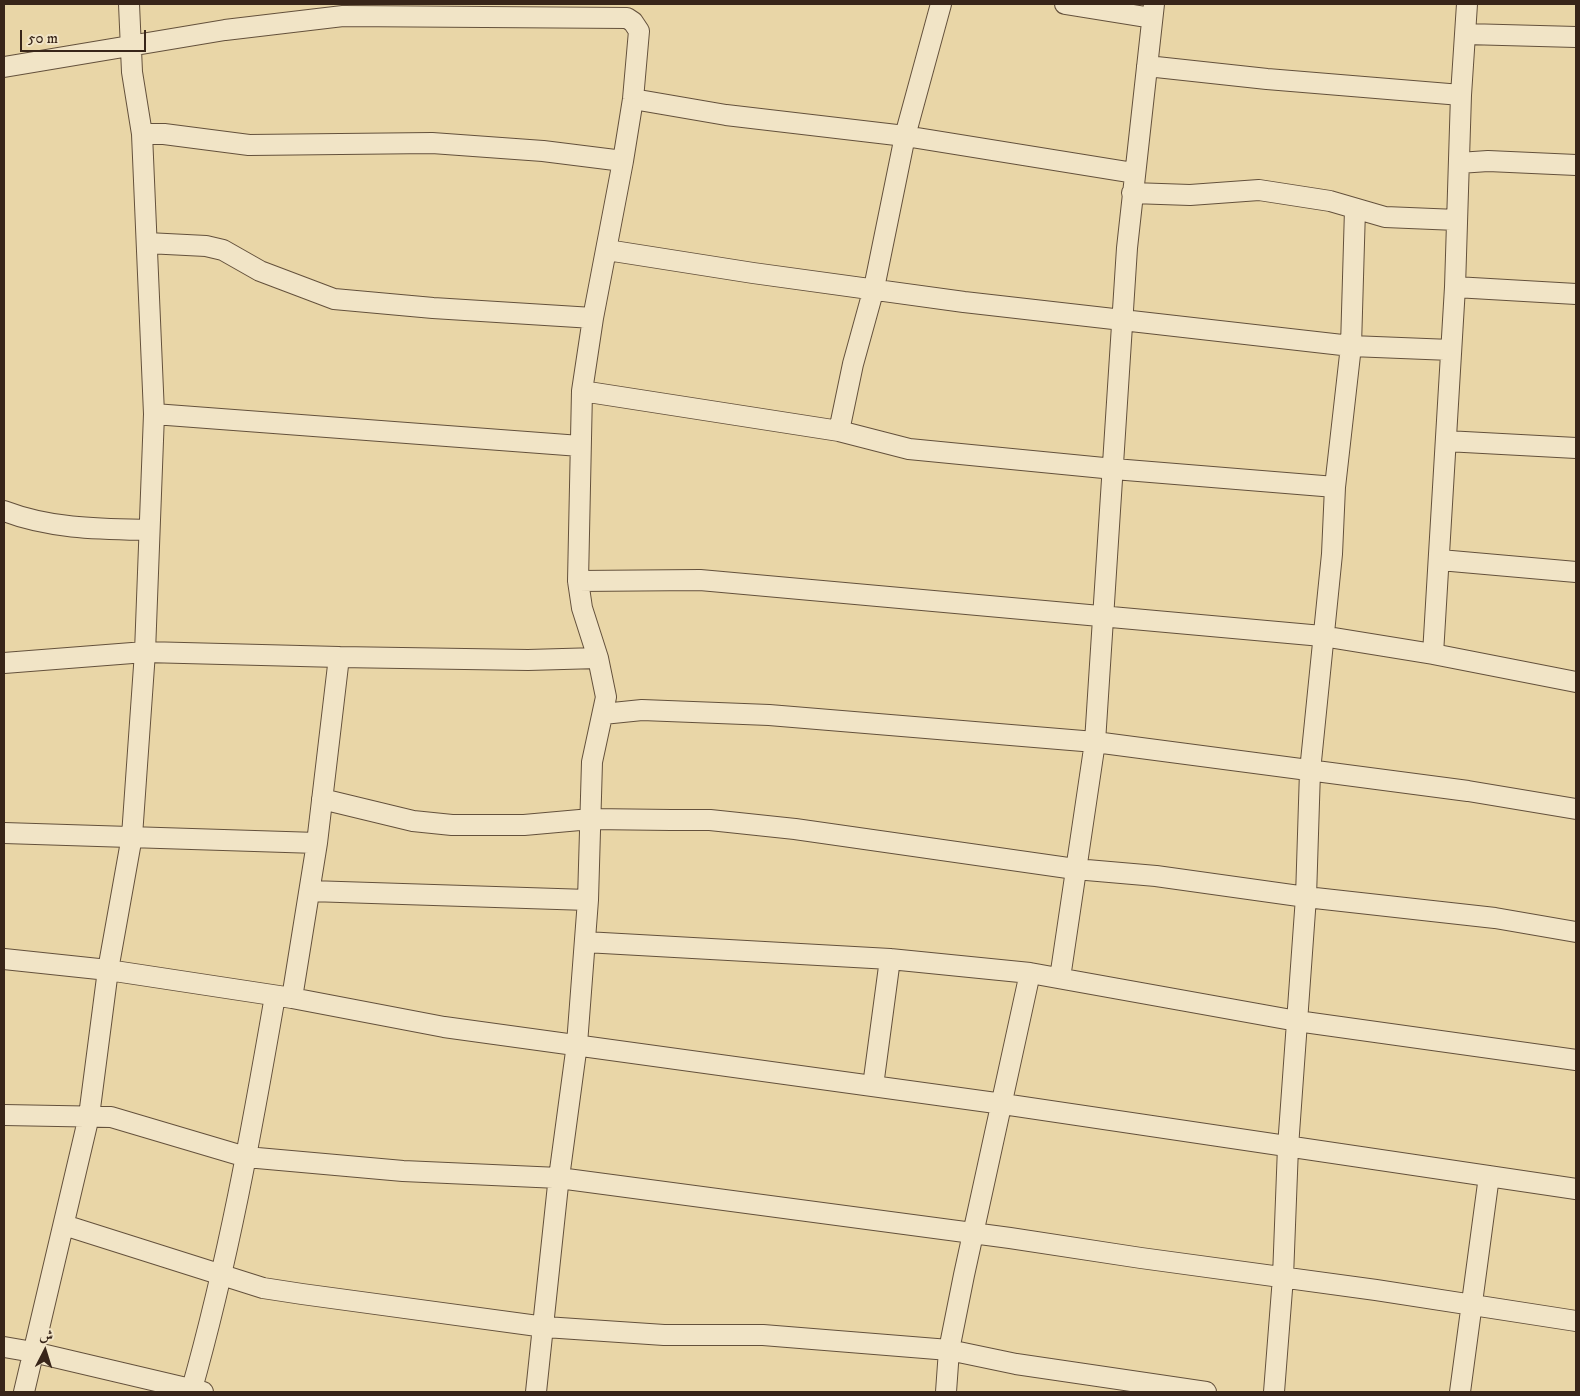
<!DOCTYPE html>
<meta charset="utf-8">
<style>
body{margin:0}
#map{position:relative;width:1580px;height:1396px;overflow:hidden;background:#e9d6a7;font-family:"IM FELL DW Pica",Amiri,serif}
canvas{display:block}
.frame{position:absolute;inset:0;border:5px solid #382519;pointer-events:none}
.north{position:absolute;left:20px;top:1326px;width:50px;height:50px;-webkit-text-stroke:4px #f1e4c6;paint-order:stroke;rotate:5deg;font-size:14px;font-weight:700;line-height:20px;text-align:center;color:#382519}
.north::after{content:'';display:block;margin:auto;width:18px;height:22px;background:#382519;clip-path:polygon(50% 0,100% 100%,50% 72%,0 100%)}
.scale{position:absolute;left:20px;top:30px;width:126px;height:22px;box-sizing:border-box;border:2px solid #382519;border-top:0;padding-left:6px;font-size:15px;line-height:18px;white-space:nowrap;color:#382519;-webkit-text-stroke:4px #f1e4c6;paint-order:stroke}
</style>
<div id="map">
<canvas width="1580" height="1396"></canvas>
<div class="frame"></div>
<div class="north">ش</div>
<div class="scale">50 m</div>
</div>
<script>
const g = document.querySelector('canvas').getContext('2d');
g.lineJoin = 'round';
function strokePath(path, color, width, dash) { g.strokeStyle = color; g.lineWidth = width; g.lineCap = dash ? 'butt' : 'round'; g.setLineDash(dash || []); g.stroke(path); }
const street = new Path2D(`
 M 129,4 L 132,72 L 142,134 L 164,134 L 249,145 L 432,143 L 543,151 L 623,161
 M 1065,4 L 1152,18
 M 1466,34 L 1576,37
 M 1147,66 L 1267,79 L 1461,95
 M 4,67 L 225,30 L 343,16 L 627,18 L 633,22 L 639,31 L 633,99 L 623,161 L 593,318 L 582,391 L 578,581 L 582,608 L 598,658 L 606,697 L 592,762 L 588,900 L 577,1044 L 558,1185 L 536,1392
 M 633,99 L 726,115 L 905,136 L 1134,173
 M 142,134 L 154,414 L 145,652 L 132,836 L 108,970 L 292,998
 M 1459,163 L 1488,161 L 1576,165
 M 1132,193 L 1190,195 L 1259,190 L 1330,201 L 1385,217 L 1457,220
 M 147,243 L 206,246 L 223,250 L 260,271 L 334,299 L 433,308 L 593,318
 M 607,250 L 753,273 L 964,302 L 1351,346 L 1451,350
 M 1455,287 L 1576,294
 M 582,391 L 839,431 L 909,449 L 1114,469 L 1335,487
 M 154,414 L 580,446
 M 839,431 L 853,364 L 874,288 L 905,136 L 941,4
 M 1446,441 L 1576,448
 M 4,511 C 51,529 100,529 149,530
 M 1440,560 L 1576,572
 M 578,581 L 700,580 L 1322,636 L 1433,654 L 1576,682
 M 1433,654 L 1455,287 L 1461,95 L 1467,4
 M 4,663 L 145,652 L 339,657
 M 603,714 L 642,710 L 769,715 L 1095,742 L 1468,791 L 1576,809
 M 322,799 L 413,821 L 452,825 L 524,825 L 591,819 L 671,820 L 710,820 L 795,829 L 1075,869 L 1156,876 L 1306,897 L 1495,918 L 1576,932
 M 4,833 L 317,843 L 292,998 L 444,1027 L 1003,1104 L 1576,1189
 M 317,843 L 339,657 L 528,660 L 598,658
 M 310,891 L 588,900
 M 585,942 L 890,959 L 1030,973 L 1297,1021 L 1576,1060
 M 4,959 L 108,970 L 89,1116 L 24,1392
 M 1060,978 L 1095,742 L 1127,248 L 1154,4
 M 873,1086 L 890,959
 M 4,1115 L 111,1117 L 246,1157 L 403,1171 L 559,1178 L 1010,1238 L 1141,1258 L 1376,1290 L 1576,1321
 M 64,1225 L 263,1288 L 302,1294 L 545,1327 L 664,1335 L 763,1335 L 949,1350 L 1016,1364 L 1206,1392
 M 4,1347 L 33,1352 L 203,1392
 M 191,1392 C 228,1262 252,1129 275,996
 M 946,1392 L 949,1350 L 964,1275 L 1030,973
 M 1274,1392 L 1283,1277 L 1288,1147 L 1306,897 L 1310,771 L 1332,554 L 1335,487 L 1351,346 L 1355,209
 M 1460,1392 L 1489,1176`);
strokePath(street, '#64513c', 22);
strokePath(street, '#f1e4c6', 20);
</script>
